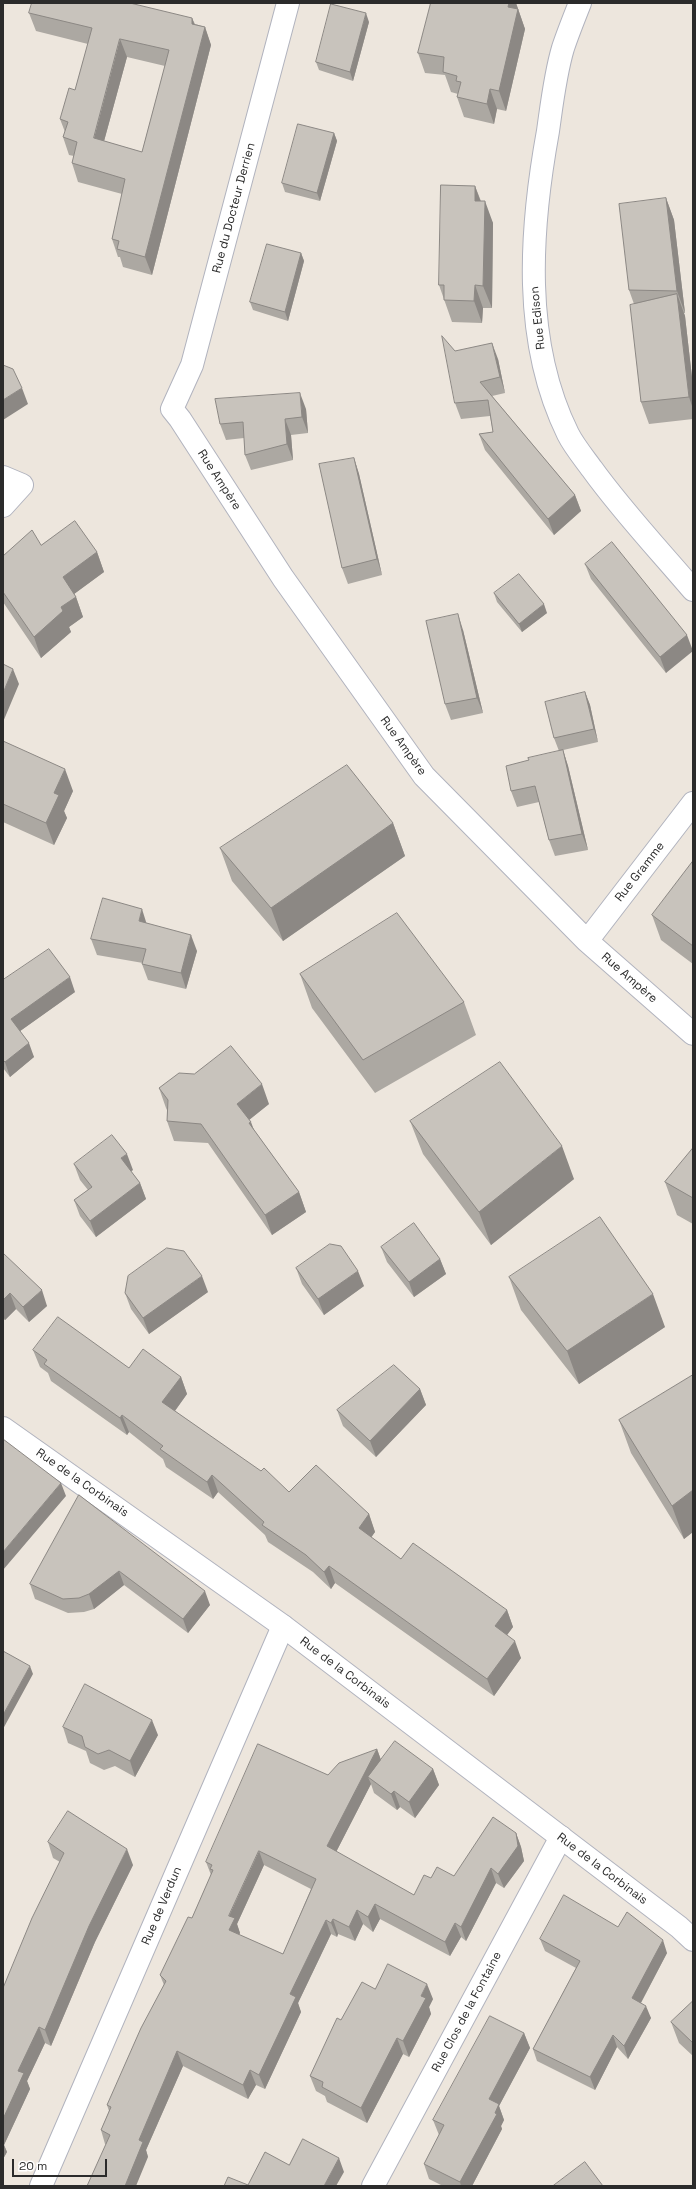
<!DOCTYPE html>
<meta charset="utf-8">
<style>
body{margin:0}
#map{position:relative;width:696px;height:2189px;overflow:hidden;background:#ede6dd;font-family:"Space Grotesk",sans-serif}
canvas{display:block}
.frame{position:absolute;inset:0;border:4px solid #2b2b2b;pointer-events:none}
.scale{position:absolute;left:12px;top:2159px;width:95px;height:18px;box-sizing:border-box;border:2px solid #2b2b2b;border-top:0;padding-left:5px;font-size:12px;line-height:14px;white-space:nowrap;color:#2b2b2b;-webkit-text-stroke:3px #fff;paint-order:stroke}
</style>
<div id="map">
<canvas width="696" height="2189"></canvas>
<div class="frame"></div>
<div class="scale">20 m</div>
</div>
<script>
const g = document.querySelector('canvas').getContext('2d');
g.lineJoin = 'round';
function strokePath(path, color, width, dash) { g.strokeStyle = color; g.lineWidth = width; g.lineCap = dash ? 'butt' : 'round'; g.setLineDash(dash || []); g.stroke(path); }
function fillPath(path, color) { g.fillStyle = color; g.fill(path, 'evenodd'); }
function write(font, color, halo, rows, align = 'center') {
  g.font = font + ' "Space Grotesk",sans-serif'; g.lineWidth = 3; g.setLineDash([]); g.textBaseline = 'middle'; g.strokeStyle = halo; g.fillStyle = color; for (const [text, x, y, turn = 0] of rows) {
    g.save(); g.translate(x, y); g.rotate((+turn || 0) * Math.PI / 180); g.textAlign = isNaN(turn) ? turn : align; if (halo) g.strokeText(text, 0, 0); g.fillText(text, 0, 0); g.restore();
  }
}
const minor = new Path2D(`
 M 288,3 L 192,365 L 172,409 L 180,419 L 283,578 L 424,776 L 587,941 L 693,1034
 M 580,3 C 574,18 568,33 563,48 C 555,75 552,103 548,131 C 530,230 522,341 568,434 C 574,446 584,458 592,469 C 623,512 659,550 693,590
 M 3,477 L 22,485 L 3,506
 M 587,941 L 693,803
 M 41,2186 L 283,1626
 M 373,2186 L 561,1837`);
const tertiary = new Path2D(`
 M 3,1428 L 283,1626 L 679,1927 L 693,1940`);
const wall = new Path2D(`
 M 431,3 L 516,3 L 525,29 L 506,111 L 497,109 L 494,124 L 464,117 L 457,97 L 458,94 L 451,92 L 445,75 L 425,73 L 418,53 Z
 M 29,13 L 192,18 L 195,24 L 205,27 L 211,45 L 152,275 L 123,267 L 120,257 L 118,257 L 112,239 L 122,194 L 78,182 L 72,163 L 74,156 L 69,155 L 63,137 L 65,132 L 60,119 L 75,90 L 88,44 L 36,31 ZM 127,57 L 165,66 L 142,152 L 104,141 Z
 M 369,22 L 353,81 L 319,70 L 316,62 Z
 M 334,133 L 337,141 L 320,201 L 285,192 L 282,183 Z
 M 475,186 L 481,201 L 493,223 L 492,308 L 483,308 L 482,323 L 452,322 L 439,285 Z
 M 666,198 L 674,220 L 685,313 L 684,313 L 685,316 L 693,386 L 693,419 L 649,424 L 641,402 L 634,304 L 629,290 Z
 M 301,253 L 304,261 L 288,321 L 253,310 L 250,302 Z
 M 455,351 L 498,359 L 505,393 L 492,396 L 575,495 L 581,511 L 554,535 L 485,450 L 479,434 L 493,432 L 490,416 L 461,419 L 455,403 Z
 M 306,409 L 308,433 L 291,435 L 293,460 L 251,470 L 245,455 L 244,438 L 226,440 L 220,424 Z
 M 354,458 L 359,474 L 382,575 L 348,584 L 342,568 Z
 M 41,545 L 97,552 L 104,572 L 74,594 L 76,597 L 83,617 L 69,627 L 71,632 L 41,658 L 3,602 L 3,556 Z
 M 585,564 L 687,635 L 666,673 L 591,579 Z
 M 494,593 L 547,613 L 522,632 L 497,602 Z
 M 463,630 L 483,713 L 451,720 L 445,704 Z
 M 585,692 L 590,705 L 598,742 L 559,751 L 554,738 Z
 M 3,741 L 73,791 L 64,811 L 67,818 L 54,845 L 3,822 Z
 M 563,750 L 568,766 L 588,850 L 555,856 L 549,840 L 539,802 L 517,807 L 511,791 L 529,760 Z
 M 393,823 L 405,856 L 283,941 L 232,881 L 220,848 Z
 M 693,861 L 693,964 L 661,940 L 652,915 Z
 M 147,923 L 197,951 L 186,989 L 148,980 L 142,964 L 143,963 L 97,955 L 91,939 Z
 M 300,974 L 464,1002 L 476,1035 L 375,1093 L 312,1008 Z
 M 3,980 L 75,992 L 20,1031 L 34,1057 L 10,1077 L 3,1068 Z
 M 159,1088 L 269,1104 L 249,1120 L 254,1130 L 299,1192 L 306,1212 L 272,1235 L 208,1143 L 174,1141 L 167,1121 L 167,1110 L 166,1108 Z
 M 410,1121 L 574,1179 L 491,1245 L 423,1154 Z
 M 693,1148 L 693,1224 L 677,1215 L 665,1182 Z
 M 74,1164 L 133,1170 L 131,1171 L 140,1183 L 146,1199 L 96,1237 L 80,1216 L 74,1200 L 88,1190 L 80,1180 Z
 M 381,1247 L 440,1259 L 446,1274 L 414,1297 L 387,1262 Z
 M 3,1253 L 47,1306 L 29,1322 L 16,1309 L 5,1320 L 3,1319 Z
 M 296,1268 L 364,1286 L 324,1315 L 302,1284 Z
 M 509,1277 L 665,1327 L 579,1384 L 521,1310 Z
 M 208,1292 L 149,1334 L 131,1309 L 125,1293 Z
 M 33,1350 L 129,1368 L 181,1377 L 187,1394 L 175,1411 L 289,1492 L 369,1514 L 375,1532 L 371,1537 L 401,1559 L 507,1610 L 513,1627 L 507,1635 L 521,1658 L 494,1696 L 335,1583 L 331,1589 L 313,1572 L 268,1542 L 265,1535 L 218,1492 L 213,1499 L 166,1467 L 163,1459 L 129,1432 L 127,1435 L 51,1381 L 48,1373 L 40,1367 Z
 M 693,1375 L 693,1532 L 684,1539 L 631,1453 L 619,1420 Z
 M 420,1389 L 426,1405 L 376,1457 L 343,1426 L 337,1410 Z
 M 79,1495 L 210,1605 L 188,1633 L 124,1585 L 94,1609 L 84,1612 L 68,1613 L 35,1599 L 30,1584 Z
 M 63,1727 L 158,1735 L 135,1777 L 115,1766 L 104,1770 L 90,1763 L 86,1751 L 68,1743 Z
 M 377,1749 L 381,1760 L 433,1769 L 439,1785 L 415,1818 L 400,1807 L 397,1810 L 374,1793 L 371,1784 L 336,1852 L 414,1895 L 431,1878 L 454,1876 L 516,1833 L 521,1847 L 524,1861 L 504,1888 L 496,1883 L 466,1941 L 461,1937 L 450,1956 L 380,1919 L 373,1932 L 363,1924 L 355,1941 L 338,1934 L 337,1937 L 331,1934 L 298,2003 L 301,2012 L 265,2089 L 256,2085 L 248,2099 L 183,2066 L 146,2150 L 148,2157 L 105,2144 L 101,2130 L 109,2111 L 107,2105 L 164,1985 L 160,1975 L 192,1918 L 211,1875 L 206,1862 L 328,1775 ZM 264,1865 L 311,1889 L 283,1954 L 239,1935 L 240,1933 L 237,1924 Z
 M 48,1842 L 133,1865 L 95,1942 L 51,2046 L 45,2043 L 27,2081 L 30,2089 L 4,2145 L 7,2152 L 3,2159 L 3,1988 L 60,1862 L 53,1858 Z
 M 618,1927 L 667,1953 L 641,2003 L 651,2018 L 628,2059 L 617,2047 L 595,2090 L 537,2061 L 533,2049 L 576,1968 L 545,1951 L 540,1939 Z
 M 375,1989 L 433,1999 L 429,2007 L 431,2014 L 409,2057 L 403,2054 L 367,2123 L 327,2102 L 325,2096 L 316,2091 L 310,2076 L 341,2020 Z
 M 693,2001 L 693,2056 L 679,2043 L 671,2022 Z
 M 524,2033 L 530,2048 L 499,2106 L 504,2120 L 501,2126 L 502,2129 L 472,2186 L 443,2186 L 429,2179 L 424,2164 L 439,2135 L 433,2120 Z`);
const shadedWall = new Path2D(`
 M 509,3 L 516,3 L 525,29 L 506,111 L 499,91 L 508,7 Z
 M 366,13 L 369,22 L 353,81 L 350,72 Z
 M 192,18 L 199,36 L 192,24 Z
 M 205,27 L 211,45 L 152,275 L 145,257 Z
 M 120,39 L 127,57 L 100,156 L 94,138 Z
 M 490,89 L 497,109 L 494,124 L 487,104 Z
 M 334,133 L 337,141 L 320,201 L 317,193 Z
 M 475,186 L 483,208 L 475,201 Z
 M 666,198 L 674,220 L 685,313 L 677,291 Z
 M 485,201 L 493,223 L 492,308 L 483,286 Z
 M 301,253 L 304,261 L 288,321 L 285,312 Z
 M 475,285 L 483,308 L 482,323 L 474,301 Z
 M 677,294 L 685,316 L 693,386 L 693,409 L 689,397 Z
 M 492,343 L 498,359 L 505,393 L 500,377 Z
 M 22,388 L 28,404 L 3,420 L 3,400 Z
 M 300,393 L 306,409 L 308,433 L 302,417 Z
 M 285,419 L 291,435 L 293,460 L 287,444 Z
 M 354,458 L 359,474 L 382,575 L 377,559 Z
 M 575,495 L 581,511 L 554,535 L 548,519 Z
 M 97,552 L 104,572 L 70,597 L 63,577 Z
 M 76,597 L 83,617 L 69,627 L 71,632 L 41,658 L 34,637 L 61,607 Z
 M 544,604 L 547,613 L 522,632 L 519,624 Z
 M 458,614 L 463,630 L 483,713 L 477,698 Z
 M 687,635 L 693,651 L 666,673 L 660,657 Z
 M 13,669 L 19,684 L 3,722 L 3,693 Z
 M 585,692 L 590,705 L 598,742 L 594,729 Z
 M 563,750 L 568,766 L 588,850 L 582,834 Z
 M 65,769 L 73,791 L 64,811 L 67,818 L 54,845 L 46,823 L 54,793 Z
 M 393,823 L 405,856 L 283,941 L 271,908 Z
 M 142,909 L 147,925 L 139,921 Z
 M 191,935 L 197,951 L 186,989 L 181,973 Z
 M 70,977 L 75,992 L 16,1034 L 11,1019 Z
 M 29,1043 L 34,1057 L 10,1077 L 5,1062 Z
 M 262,1084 L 269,1104 L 244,1124 L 237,1104 Z
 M 251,1122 L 258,1141 L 249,1123 Z
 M 562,1146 L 574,1179 L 491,1245 L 479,1212 Z
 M 127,1154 L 133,1170 L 127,1174 L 121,1158 Z
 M 140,1183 L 146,1199 L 96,1237 L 90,1221 Z
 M 299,1192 L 306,1212 L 272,1235 L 265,1215 Z
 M 440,1259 L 446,1274 L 414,1297 L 409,1282 Z
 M 358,1271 L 364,1286 L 324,1315 L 318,1299 Z
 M 202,1276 L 208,1292 L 149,1334 L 143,1318 Z
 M 42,1290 L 47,1306 L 29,1322 L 23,1307 Z
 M 10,1293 L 16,1309 L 5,1320 L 3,1316 L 3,1300 Z
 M 653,1294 L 665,1327 L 579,1384 L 567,1351 Z
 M 181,1377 L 187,1394 L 169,1419 L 162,1402 Z
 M 420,1389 L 426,1405 L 376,1457 L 370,1441 Z
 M 122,1415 L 129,1432 L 127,1435 L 120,1418 Z
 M 212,1475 L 218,1492 L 213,1499 L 207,1482 Z
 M 61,1483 L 66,1496 L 3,1570 L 3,1552 Z
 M 693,1490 L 693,1532 L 684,1539 L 672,1506 Z
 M 369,1514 L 375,1532 L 366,1545 L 359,1528 Z
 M 329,1566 L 335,1583 L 331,1589 L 324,1572 Z
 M 119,1571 L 124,1585 L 94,1609 L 89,1594 Z
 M 205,1591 L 210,1605 L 188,1633 L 183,1619 Z
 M 507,1610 L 513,1627 L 501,1643 L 495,1626 Z
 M 515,1641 L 521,1658 L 494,1696 L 487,1679 Z
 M 30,1666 L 33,1674 L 3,1729 L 3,1715 Z
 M 152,1720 L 158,1735 L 135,1777 L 130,1761 Z
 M 377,1749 L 382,1763 L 368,1777 L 371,1784 L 332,1860 L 327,1846 Z
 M 433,1769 L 439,1785 L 415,1818 L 409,1802 Z
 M 394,1791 L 400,1807 L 397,1810 L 391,1794 Z
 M 516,1833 L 521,1847 L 524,1861 L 504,1888 L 498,1874 Z
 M 127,1849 L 133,1865 L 95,1942 L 51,2046 L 45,2030 L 89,1926 Z
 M 259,1851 L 264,1865 L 237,1924 L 240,1933 L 234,1945 L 229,1930 L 229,1916 Z
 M 491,1868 L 496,1883 L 466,1941 L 461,1927 Z
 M 375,1904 L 380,1919 L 373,1932 L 368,1917 Z
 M 357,1910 L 363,1924 L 355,1941 L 349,1927 Z
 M 333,1919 L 338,1934 L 337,1937 L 331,1923 Z
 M 326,1920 L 331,1934 L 298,2003 L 301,2012 L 265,2089 L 259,2075 L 290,1994 Z
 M 455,1923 L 461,1937 L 450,1956 L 445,1942 Z
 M 663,1940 L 667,1953 L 637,2010 L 632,1998 Z
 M 427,1984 L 433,1999 L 429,2007 L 431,2014 L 409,2057 L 403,2041 L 421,1996 Z
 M 646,2006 L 651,2018 L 628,2059 L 624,2046 Z
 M 39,2027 L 45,2043 L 27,2081 L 30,2089 L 4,2145 L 7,2152 L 3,2159 L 3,2119 L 18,2071 Z
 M 524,2033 L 530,2048 L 499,2106 L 504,2120 L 501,2126 L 502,2129 L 472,2186 L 461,2186 L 460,2182 L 489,2099 Z
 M 613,2035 L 617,2047 L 595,2090 L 590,2077 Z
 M 397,2038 L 403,2054 L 367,2123 L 361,2108 Z
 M 177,2051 L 183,2066 L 146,2150 L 148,2157 L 136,2186 L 125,2186 L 139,2140 Z
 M 250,2070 L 256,2085 L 248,2099 L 243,2085 Z
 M 339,2158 L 344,2172 L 336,2186 L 324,2186 Z`);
const building = new Path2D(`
 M 32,3 L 130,3 L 192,18 L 192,24 L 205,27 L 145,257 L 117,249 L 119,241 L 112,239 L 125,179 L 72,163 L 77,142 L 63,137 L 68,122 L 60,119 L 69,88 L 75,90 L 92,28 L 29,13 ZM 120,39 L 169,50 L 142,152 L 94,138 Z
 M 431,3 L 509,3 L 508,7 L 518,9 L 499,91 L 490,89 L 487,104 L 457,97 L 461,82 L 456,81 L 457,76 L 443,72 L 444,57 L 418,53 Z
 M 331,4 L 366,13 L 350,72 L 316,62 Z
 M 298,124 L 334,133 L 317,193 L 282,183 Z
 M 441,185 L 475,186 L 475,201 L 485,201 L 483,286 L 475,285 L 474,301 L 444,300 L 444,285 L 439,285 Z
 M 666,198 L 677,291 L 629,290 L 619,204 Z
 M 267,244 L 301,253 L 285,312 L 250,302 Z
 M 677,294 L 689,397 L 641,402 L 630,305 Z
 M 442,336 L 455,351 L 492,343 L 500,377 L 480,382 L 575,495 L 548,519 L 479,434 L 493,432 L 488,400 L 455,403 Z
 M 3,365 L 13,369 L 22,388 L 3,400 Z
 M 300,393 L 302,417 L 285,419 L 287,444 L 245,455 L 243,422 L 220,424 L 215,399 Z
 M 354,458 L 377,559 L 342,568 L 319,464 Z
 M 75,521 L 97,552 L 63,577 L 76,597 L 61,607 L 63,611 L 34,637 L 3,592 L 3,556 L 32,530 L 41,545 Z
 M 612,542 L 687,635 L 660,657 L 585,564 Z
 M 519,574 L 544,604 L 519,624 L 494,593 Z
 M 458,614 L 477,698 L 445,704 L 426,621 Z
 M 3,664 L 13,669 L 3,693 Z
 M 585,692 L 594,729 L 554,738 L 545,702 Z
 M 3,741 L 65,769 L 54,793 L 59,795 L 46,823 L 3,804 Z
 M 563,750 L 582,834 L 549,840 L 535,786 L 511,791 L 506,766 L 529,760 L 528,758 Z
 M 347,765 L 393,823 L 271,908 L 220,848 Z
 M 693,861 L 693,946 L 652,915 Z
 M 103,898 L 142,909 L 139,921 L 191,935 L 181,973 L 142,964 L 146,949 L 91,939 Z
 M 397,913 L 464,1002 L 363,1060 L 300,974 Z
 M 49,949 L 70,977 L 11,1019 L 29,1043 L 5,1062 L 3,1060 L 3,980 Z
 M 231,1046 L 262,1084 L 237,1104 L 251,1122 L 249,1123 L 299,1192 L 265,1215 L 201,1124 L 167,1121 L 168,1100 L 159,1088 L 179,1073 L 194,1074 Z
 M 500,1062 L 562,1146 L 479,1212 L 410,1121 Z
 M 112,1135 L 127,1154 L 121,1158 L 140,1183 L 90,1221 L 74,1200 L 92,1187 L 74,1164 Z
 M 693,1148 L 693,1198 L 665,1182 Z
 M 600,1217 L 653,1294 L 567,1351 L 509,1277 Z
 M 414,1223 L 440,1259 L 409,1282 L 381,1247 Z
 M 330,1244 L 341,1246 L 358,1271 L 318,1299 L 296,1268 Z
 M 167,1248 L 184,1251 L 202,1276 L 143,1318 L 125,1293 L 128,1276 Z
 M 3,1253 L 42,1290 L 23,1307 L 10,1293 L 3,1300 Z
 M 58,1317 L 129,1368 L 143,1349 L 181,1377 L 162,1402 L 261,1471 L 264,1468 L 289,1492 L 316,1465 L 369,1514 L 359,1528 L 401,1559 L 413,1543 L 507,1610 L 495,1626 L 515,1641 L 487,1679 L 329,1566 L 324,1572 L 306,1555 L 262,1525 L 264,1522 L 212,1475 L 207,1482 L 160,1449 L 163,1446 L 122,1415 L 120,1418 L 44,1364 L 47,1360 L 33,1350 Z
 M 394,1365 L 420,1389 L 370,1441 L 337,1410 Z
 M 693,1375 L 693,1490 L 672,1506 L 619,1420 Z
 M 3,1439 L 61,1483 L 3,1552 Z
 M 79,1495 L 205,1591 L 183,1619 L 119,1571 L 89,1594 L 79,1598 L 63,1599 L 30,1584 Z
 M 3,1651 L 30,1666 L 3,1715 Z
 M 85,1684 L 152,1720 L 130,1761 L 109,1750 L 98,1754 L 85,1747 L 82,1736 L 63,1727 Z
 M 395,1741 L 433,1769 L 409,1802 L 394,1791 L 391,1794 L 368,1777 Z
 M 258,1744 L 328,1775 L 339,1763 L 377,1749 L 327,1846 L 414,1895 L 424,1875 L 431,1878 L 437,1867 L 454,1876 L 493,1817 L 516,1833 L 518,1846 L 498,1874 L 491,1868 L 461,1927 L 455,1923 L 445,1942 L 375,1904 L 368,1917 L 357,1910 L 349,1927 L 333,1919 L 331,1923 L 326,1920 L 290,1994 L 296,1997 L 259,2075 L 250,2070 L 243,2085 L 177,2051 L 139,2140 L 143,2142 L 125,2186 L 87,2186 L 110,2135 L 101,2130 L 111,2107 L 107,2105 L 141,2028 L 166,1981 L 160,1975 L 188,1917 L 192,1918 L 213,1870 L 210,1869 L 212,1865 L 206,1862 ZM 259,1851 L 316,1879 L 283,1954 L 229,1930 L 235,1918 L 229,1916 Z
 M 68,1811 L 127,1849 L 89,1926 L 45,2030 L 39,2027 L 18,2071 L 24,2073 L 3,2119 L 3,1988 L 32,1918 L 64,1853 L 48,1842 Z
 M 564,1895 L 618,1927 L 627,1912 L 663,1940 L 632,1998 L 646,2006 L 624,2046 L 613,2035 L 590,2077 L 533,2049 L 580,1961 L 540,1939 Z
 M 388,1964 L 427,1984 L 421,1996 L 426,1998 L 403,2041 L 397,2038 L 361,2108 L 322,2087 L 323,2082 L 310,2076 L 337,2018 L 341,2020 L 362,1982 L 375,1989 Z
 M 693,2001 L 693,2043 L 671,2022 Z
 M 490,2016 L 524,2033 L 489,2099 L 499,2104 L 495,2113 L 497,2114 L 460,2182 L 424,2164 L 444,2125 L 433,2120 Z
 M 303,2139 L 339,2158 L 324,2186 L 224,2186 L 228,2177 L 248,2185 L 265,2152 L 289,2165 Z
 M 585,2162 L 603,2186 L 553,2186 Z`);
const streetNames = [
 ["Rue du Docteur Derrien",234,208,-75],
 ["Rue Edison",538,318,-96],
 ["Rue Ampère",219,480,57],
 ["Rue Ampère",403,746,54],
 ["Rue Gramme",640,872,-52],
 ["Rue Ampère",629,978,41],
 ["Rue de la Corbinais",82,1483,35],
 ["Rue de la Corbinais",345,1673,37],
 ["Rue de la Corbinais",602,1869,37],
 ["Rue de Verdun",162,1906,-67],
 ["Rue Clos de la Fontaine",467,2012,-62]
];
strokePath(minor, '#b1b3be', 24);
strokePath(tertiary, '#b1b3be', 24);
strokePath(minor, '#fff', 22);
strokePath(tertiary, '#fff', 22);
fillPath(wall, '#aca8a2');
fillPath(shadedWall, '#8c8884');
fillPath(building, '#c8c3bc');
strokePath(building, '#8c8884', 1);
write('12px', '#2b2b2b', '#fff', streetNames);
</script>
